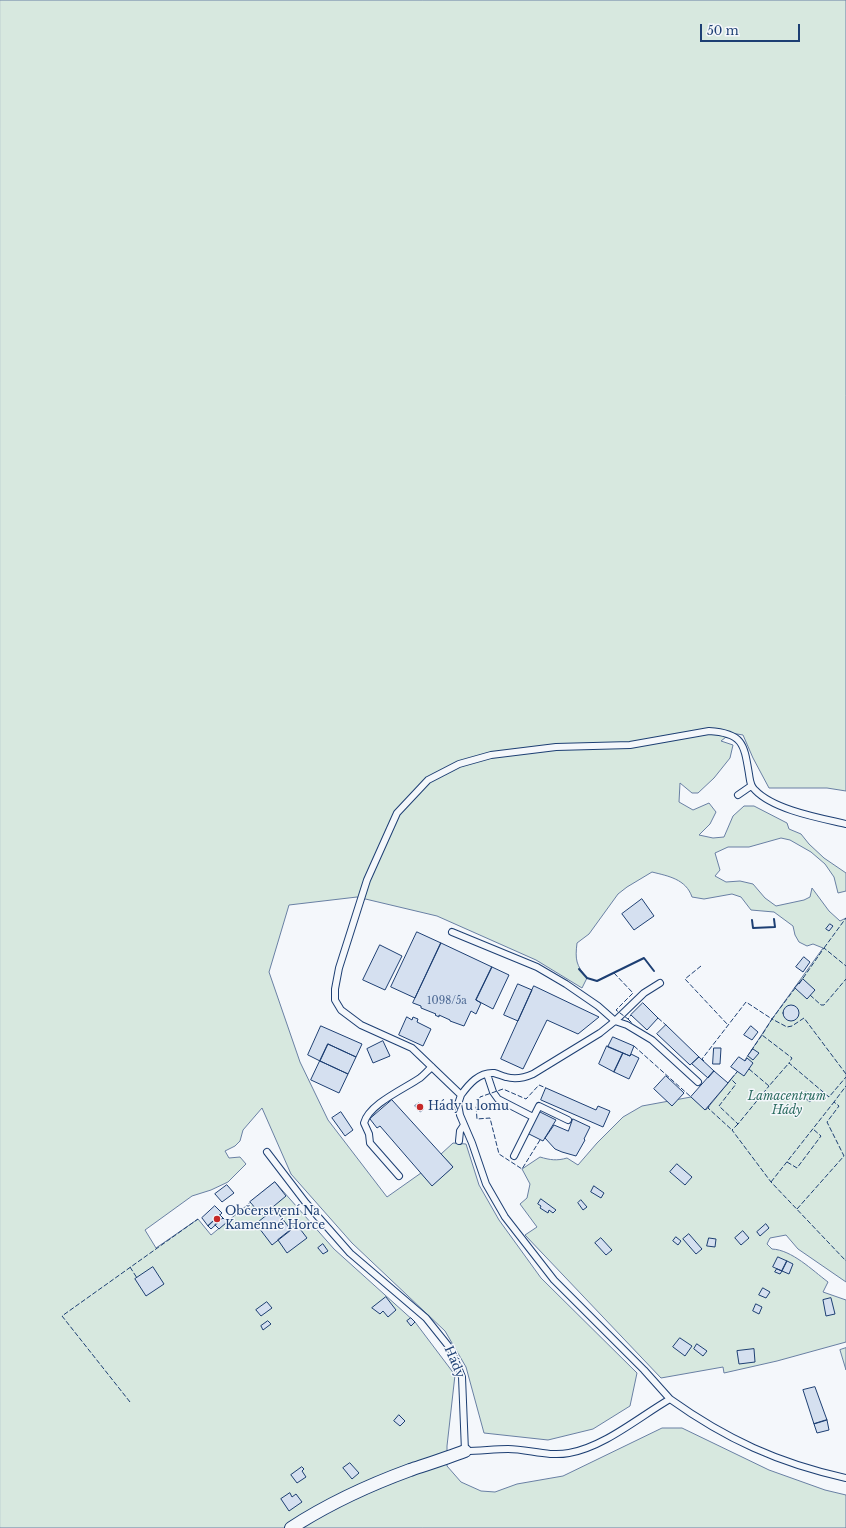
<!DOCTYPE html>
<meta charset="utf-8">
<style>
body{margin:0}
#map{position:relative;width:846px;height:1528px;overflow:hidden;background:#f4f7fb;font-family:"Libre Baskerville",serif}
canvas{display:block}
.scale{position:absolute;left:700px;top:24px;width:100px;height:18px;box-sizing:border-box;border:2px solid #1d3f73;border-top:0;padding-left:5px;font-size:12px;line-height:14px;white-space:nowrap;color:#1d3f73;-webkit-text-stroke:3px #f4f7fb;paint-order:stroke}
</style>
<div id="map">
<canvas width="846" height="1528"></canvas>
<div class="scale">50 m</div>
</div>
<script>
const g = document.querySelector('canvas').getContext('2d');
g.lineJoin = 'round';
function fillPath(path, color) { g.fillStyle = color; g.fill(path, 'evenodd'); }
function strokePath(path, color, width, dash) { g.strokeStyle = color; g.lineWidth = width; g.lineCap = dash ? 'butt' : 'round'; g.setLineDash(dash || []); g.stroke(path); }
function write(font, color, halo, rows, align = 'center') {
  g.font = font + ' "Libre Baskerville",serif'; g.lineWidth = 3; g.setLineDash([]); g.textBaseline = 'middle'; g.strokeStyle = halo; g.fillStyle = color; for (const [text, x, y, turn = 0] of rows) {
    g.save(); g.translate(x, y); g.rotate((+turn || 0) * Math.PI / 180); g.textAlign = isNaN(turn) ? turn : align; if (halo) g.strokeText(text, 0, 0); g.fillText(text, 0, 0); g.restore();
  }
}
const green = new Path2D(`
 M 0,0 L 846,0 L 846,791 L 827,788 L 769,788 L 753,758 L 743,735 L 731,733 L 721,741 L 733,745 L 730,758 L 714,778 L 698,793 L 692,793 L 680,783 L 679,802 L 693,810 L 709,803 L 716,812 L 710,824 L 699,835 L 713,838 L 724,837 L 733,816 L 744,806 L 754,806 L 787,823 L 789,829 L 801,834 L 809,844 L 824,858 L 846,873 L 846,891 L 838,893 L 834,877 L 825,864 L 811,852 L 790,840 L 781,838 L 749,847 L 728,847 L 715,853 L 720,870 L 715,876 L 726,882 L 740,881 L 753,884 L 765,898 L 776,906 L 804,900 L 810,897 L 812,888 L 829,911 L 840,921 L 846,918 L 846,1282 L 798,1249 L 786,1235 L 770,1238 L 767,1244 L 772,1249 C 792,1250 812,1270 828,1282 L 823,1292 L 846,1300 L 846,1342 L 777,1361 L 724,1373 L 723,1367 L 661,1378 L 525,1235 L 537,1227 L 520,1204 L 527,1198 L 530,1184 L 522,1169 L 540,1157 C 550,1160 557,1161 567,1158 L 578,1165 L 597,1143 L 623,1117 L 642,1106 L 691,1097 L 706,1110 L 737,1072 L 772,1019 L 823,948 L 813,944 L 807,946 L 799,942 L 795,935 L 793,926 L 774,912 L 751,910 L 741,897 L 732,894 L 704,899 L 692,897 C 686,879 668,876 652,872 L 627,887 L 618,894 L 589,934 L 577,943 C 575,960 576,965 587,978 L 582,988 L 536,960 L 437,916 L 357,897 L 289,905 L 269,972 L 300,1062 L 328,1120 L 387,1197 L 421,1173 L 432,1185 L 453,1167 L 441,1154 L 453,1143 L 466,1144 L 479,1185 L 499,1220 L 541,1278 L 637,1373 L 630,1406 L 593,1429 L 548,1440 L 484,1433 L 466,1367 L 445,1331 L 352,1243 L 291,1174 L 262,1108 L 243,1130 L 240,1141 L 235,1146 L 225,1151 L 229,1158 L 240,1157 L 246,1164 L 228,1182 L 211,1190 L 192,1196 L 145,1230 L 156,1248 L 198,1219 L 211,1235 L 275,1182 L 334,1249 L 415,1322 L 455,1375 L 447,1446 L 447,1466 L 461,1482 L 481,1491 L 495,1492 L 517,1484 L 563,1476 L 662,1428 L 682,1428 L 769,1470 L 825,1490 L 846,1495 L 846,1528 L 0,1528 Z
 M 846,1348 L 846,1370 L 840,1350 Z`);
const building = new Path2D(`
 M 642,899 L 654,916 L 634,930 L 622,914 Z
 M 830,924 L 833,926 L 829,931 L 826,929 Z
 M 417,932 L 441,943 L 415,998 L 391,987 Z
 M 441,943 L 492,967 L 476,1000 L 481,1003 L 476,1014 L 471,1011 L 464,1026 L 450,1021 L 450,1020 L 439,1015 L 439,1017 L 435,1015 L 436,1014 L 421,1008 L 421,1006 L 413,1003 Z
 M 380,945 L 402,956 L 385,990 L 363,980 Z
 M 804,957 L 810,962 L 803,972 L 796,967 Z
 M 492,967 L 509,975 L 493,1009 L 476,1000 Z
 M 803,979 L 815,990 L 807,999 L 795,988 Z
 M 518,984 L 532,990 L 518,1021 L 504,1015 Z
 M 534,986 L 599,1017 L 578,1034 L 547,1020 L 523,1069 L 501,1059 Z
 M 643,1003 L 658,1018 L 647,1030 L 631,1015 Z
 M783 1013a8 8 0 1 1 16 0a8 8 0 1 1-16 0Z
 M 407,1017 L 412,1020 L 413,1017 L 418,1019 L 417,1022 L 431,1029 L 423,1046 L 399,1035 Z
 M 666,1025 L 699,1057 L 690,1065 L 657,1034 Z
 M 321,1026 L 362,1044 L 356,1057 L 328,1044 L 320,1061 L 308,1055 Z
 M 751,1026 L 758,1032 L 752,1040 L 744,1035 Z
 M 613,1037 L 634,1046 L 630,1056 L 608,1047 Z
 M 383,1041 L 390,1056 L 373,1063 L 367,1049 Z
 M 328,1044 L 356,1057 L 348,1074 L 320,1061 Z
 M 607,1046 L 623,1053 L 614,1072 L 599,1064 Z
 M 714,1048 L 721,1048 L 720,1064 L 713,1064 Z
 M 753,1049 L 759,1053 L 753,1060 L 748,1056 Z
 M 623,1053 L 630,1056 L 631,1054 L 639,1058 L 629,1079 L 614,1072 Z
 M 699,1057 L 714,1071 L 708,1078 L 692,1064 Z
 M 739,1057 L 745,1061 L 747,1058 L 753,1063 L 744,1076 L 731,1067 Z
 M 320,1061 L 348,1074 L 339,1093 L 311,1080 Z
 M 714,1071 L 728,1083 L 705,1110 L 691,1097 Z
 M 666,1076 L 684,1093 L 672,1106 L 654,1089 Z
 M 546,1088 L 596,1110 L 598,1106 L 610,1111 L 603,1127 L 541,1100 Z
 M 806,1092 L 813,1098 L 810,1102 L 803,1096 Z
 M 392,1100 L 453,1167 L 432,1186 L 380,1126 L 377,1128 L 370,1119 Z
 M 419,1103 L 424,1109 L 420,1112 L 415,1106 Z
 M 341,1112 L 353,1130 L 345,1136 L 332,1118 Z
 M 540,1112 L 556,1120 L 543,1141 L 527,1133 Z
 M 573,1119 L 590,1127 L 584,1139 L 585,1140 L 576,1156 L 562,1152 L 555,1149 L 545,1138 L 554,1125 L 568,1131 Z
 M 677,1164 L 692,1177 L 685,1185 L 670,1172 Z
 M 275,1182 L 286,1196 L 262,1216 L 250,1202 Z
 M 227,1185 L 234,1193 L 222,1202 L 215,1194 Z
 M 594,1186 L 604,1193 L 601,1198 L 591,1192 Z
 M 541,1199 L 556,1210 L 553,1213 L 549,1210 L 548,1213 L 540,1208 L 541,1206 L 538,1204 Z
 M 581,1200 L 587,1207 L 583,1210 L 578,1203 Z
 M 215,1206 L 222,1213 L 208,1226 L 202,1218 Z
 M 275,1209 L 291,1230 L 272,1245 L 256,1224 Z
 M 220,1215 L 223,1218 L 211,1229 L 208,1226 Z
 M 223,1218 L 227,1222 L 219,1229 L 215,1225 Z
 M 766,1224 L 769,1228 L 760,1236 L 757,1232 Z
 M 297,1225 L 307,1238 L 287,1253 L 278,1240 Z
 M 743,1231 L 749,1238 L 741,1245 L 735,1238 Z
 M 689,1234 L 702,1249 L 696,1254 L 683,1239 Z
 M 676,1237 L 681,1241 L 678,1245 L 673,1241 Z
 M 601,1238 L 612,1250 L 606,1255 L 595,1243 Z
 M 709,1238 L 716,1239 L 715,1247 L 707,1246 Z
 M 323,1244 L 328,1251 L 323,1254 L 318,1248 Z
 M 778,1257 L 787,1261 L 782,1271 L 773,1267 Z
 M 787,1261 L 793,1264 L 789,1274 L 782,1271 Z
 M 153,1267 L 164,1284 L 146,1296 L 135,1279 Z
 M 777,1269 L 782,1271 L 780,1274 L 775,1272 Z
 M 763,1288 L 770,1292 L 766,1298 L 759,1295 Z
 M 386,1297 L 396,1310 L 388,1317 L 383,1311 L 380,1314 L 372,1308 Z
 M 831,1298 L 835,1314 L 826,1316 L 823,1300 Z
 M 267,1302 L 272,1308 L 261,1316 L 256,1310 Z
 M 756,1304 L 762,1307 L 759,1314 L 753,1311 Z
 M 411,1318 L 415,1322 L 411,1326 L 407,1321 Z
 M 268,1321 L 271,1324 L 263,1330 L 261,1326 Z
 M 680,1338 L 692,1346 L 685,1356 L 673,1347 Z
 M 697,1344 L 707,1351 L 703,1356 L 694,1349 Z
 M 754,1349 L 755,1362 L 739,1364 L 737,1351 Z
 M 815,1387 L 827,1420 L 814,1424 L 803,1390 Z
 M 399,1415 L 405,1421 L 400,1426 L 394,1421 Z
 M 827,1420 L 829,1430 L 817,1433 L 814,1424 Z
 M 350,1463 L 359,1473 L 352,1479 L 343,1468 Z
 M 302,1467 L 304,1469 L 302,1471 L 306,1477 L 297,1483 L 291,1475 Z
 M 290,1493 L 292,1497 L 296,1494 L 302,1502 L 289,1511 L 281,1499 Z`);
const service = new Path2D(`
 M 738,795 L 751,786
 M 452,932 L 537,967 L 566,984 L 598,1006 L 615,1021 L 627,1025 L 652,1040 L 698,1082
 M 487,1074 L 493,1092 L 498,1099 L 533,1117
 M 461,1095 C 469,1084 479,1072 494,1073 C 498,1074 502,1076 506,1077 C 516,1080 524,1078 533,1074 L 600,1033 L 615,1021 L 644,993 L 660,983
 M 459,1141 L 460,1131 L 464,1125
 M 267,1152 L 306,1203 L 350,1253 L 426,1318 L 450,1348 L 462,1377 L 465,1451 C 480,1451 494,1449 508,1449 C 528,1449 548,1457 569,1453 C 604,1447 639,1417 670,1399 C 726,1439 778,1463 846,1478
 M 514,1156 L 539,1106 L 568,1120
 M 399,1176 L 370,1143 L 369,1134 L 364,1123 C 369,1104 404,1089 420,1078 C 424,1075 428,1070 432,1067
 M 670,1399 L 644,1370 L 554,1280 L 505,1217 L 486,1184 L 472,1143 L 460,1115 L 458,1104 L 461,1095 L 412,1048 L 361,1025 L 341,1010 L 335,1000 L 335,989 L 339,968 L 367,880 L 397,813 L 428,780 L 459,764 L 491,755 L 556,747 L 630,745 L 709,731 C 743,733 744,744 749,774 C 750,780 750,786 755,790 C 774,810 820,818 846,824`);
const minor = new Path2D(`
 M 291,1528 C 328,1504 369,1485 410,1470 C 428,1464 447,1458 465,1451`);
const fence = new Path2D(`
 M 824,948 L 846,918
 M 701,966 L 685,979 L 728,1025
 M 614,973 L 633,993 L 616,1010 L 628,1019 L 631,1015
 M 799,984 L 824,948 L 846,966
 M 810,995 L 821,1005 L 824,1005 L 846,979
 M 658,1018 L 666,1025
 M 628,1019 L 633,1024
 M 634,1046 L 691,1097
 M 751,1051 L 762,1035
 M 704,1061 L 702,1059 L 746,1002 L 772,1019 L 796,987
 M 749,1069 L 769,1086 L 789,1063
 M 846,1074 L 804,1018 L 792,1026 L 787,1027 L 772,1019 L 762,1035 L 792,1058 L 789,1063 L 829,1097 L 846,1077
 M 731,1079 L 737,1072
 M 728,1083 L 731,1079 L 736,1084 L 719,1106 L 738,1124 L 769,1086
 M 709,1106 L 708,1108 L 732,1130
 M 738,1124 L 732,1130 L 771,1182 L 846,1261
 M 540,1140 L 522,1169 L 499,1154 L 490,1118 L 477,1119 L 476,1106 L 480,1097 L 503,1089 L 526,1099 L 539,1085 L 546,1088
 M 787,1162 L 797,1168 L 821,1136 L 813,1129
 M 771,1182 L 834,1102
 M 797,1209 L 844,1156 L 827,1122 L 839,1106 L 834,1102 L 846,1086
 M 130,1267 L 137,1278
 M 130,1402 L 62,1316 L 198,1219`);
const wall = new Path2D(`
 M 752,920 L 753,928 L 775,927 L 774,919
 M 579,969 L 587,978 L 597,981 L 644,958 L 654,971`);
const markers = [
 [420,1107,4,"#c62828"],
 [217,1219,4,"#c62828"]
];
const numberNames = [
 ["1098/5a",447,1001]
];
const parkNames = [
 ["Lamacentrum",787,1097],
 ["Hády",787,1111]
];
const poiNames = [
 ["Hády u lomu",428,1107],
 ["Občerstvení Na",225,1212],
 ["Kamenné Horce",225,1226]
];
const streetNames = [
 ["Hády",454,1362,67]
];
fillPath(green, '#d7e8df');
strokePath(green, '#687fa3', 1);
fillPath(building, '#d5e0f0');
strokePath(building, '#1d3f73', 1);
strokePath(service, '#1d3f73', 8);
strokePath(minor, '#1d3f73', 14);
strokePath(service, '#f4f7fb', 6);
strokePath(minor, '#f4f7fb', 12);
strokePath(fence, '#1d3f73', 1, [5, 2]);
strokePath(wall, '#1d3f73', 2);
for (const [x, y, r, color] of markers) { const dot = new Path2D(); dot.arc(x, y, r, 0, 2 * Math.PI); g.fillStyle = color; g.fill(dot); strokePath(dot, '#f4f7fb', 1.5); }
write('10px', '#4b6792', null, numberNames);
write('italic 12px', '#2c6c60', '#f4f7fb', parkNames);
write('12px', '#1d3f73', '#f4f7fb', poiNames, 'left');
write('12px', '#1d3f73', '#f4f7fb', streetNames);
</script>
